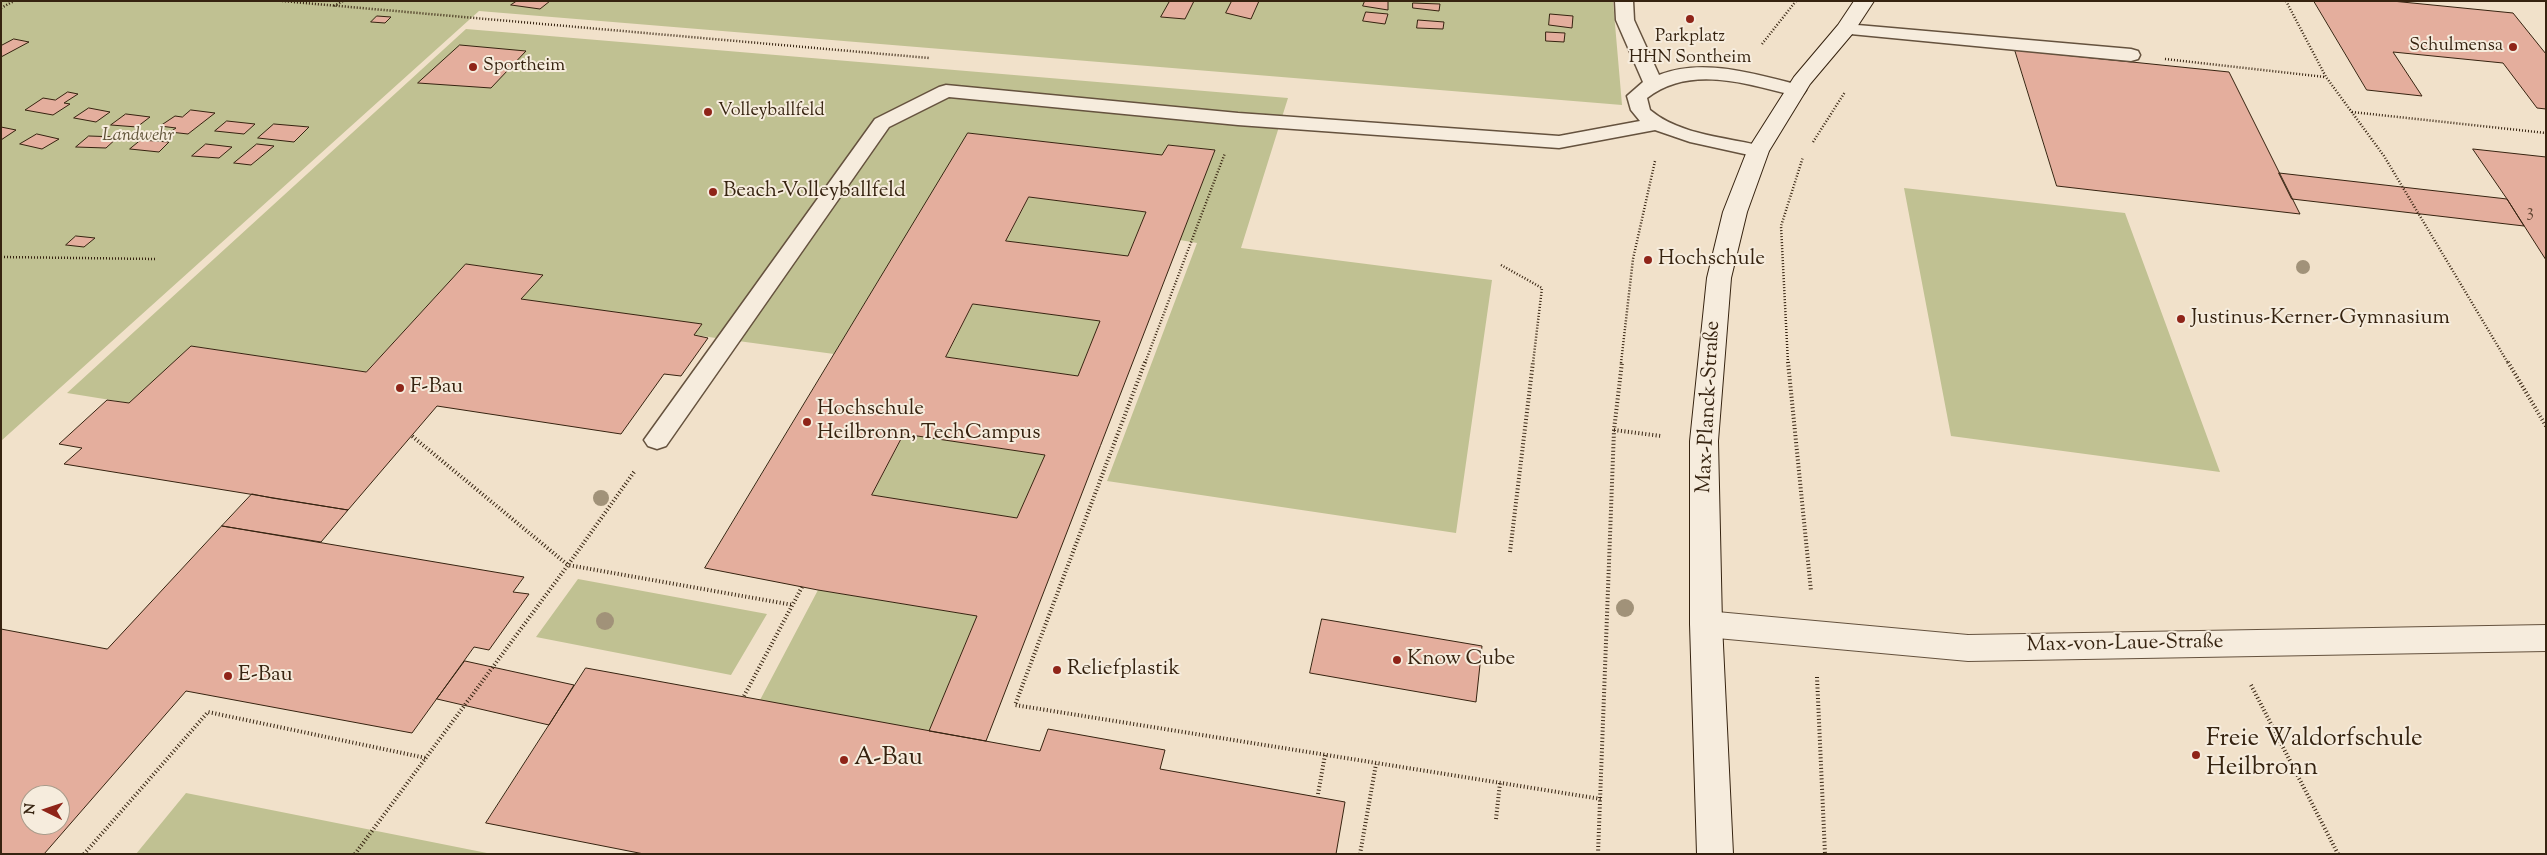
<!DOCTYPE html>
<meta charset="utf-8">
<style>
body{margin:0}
#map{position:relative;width:2547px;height:855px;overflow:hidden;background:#f1e1ca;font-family:"Sorts Mill Goudy",serif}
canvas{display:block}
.frame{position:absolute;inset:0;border:2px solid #362310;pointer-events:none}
.north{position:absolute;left:20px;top:785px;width:50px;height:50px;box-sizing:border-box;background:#f6ecdd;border:1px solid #a99c8b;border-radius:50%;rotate:274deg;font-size:14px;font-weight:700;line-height:20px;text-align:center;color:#362310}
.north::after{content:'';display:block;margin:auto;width:18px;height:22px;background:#8f2418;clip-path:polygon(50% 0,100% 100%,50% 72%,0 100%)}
</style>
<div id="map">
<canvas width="2547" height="855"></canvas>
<div class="frame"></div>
<div class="north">N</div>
</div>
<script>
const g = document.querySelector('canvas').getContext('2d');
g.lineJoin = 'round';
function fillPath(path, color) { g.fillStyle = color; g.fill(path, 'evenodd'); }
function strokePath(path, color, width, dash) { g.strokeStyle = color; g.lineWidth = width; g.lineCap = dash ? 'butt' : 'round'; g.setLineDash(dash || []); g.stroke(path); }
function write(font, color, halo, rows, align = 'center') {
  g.font = font + ' "Sorts Mill Goudy",serif'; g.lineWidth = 4; g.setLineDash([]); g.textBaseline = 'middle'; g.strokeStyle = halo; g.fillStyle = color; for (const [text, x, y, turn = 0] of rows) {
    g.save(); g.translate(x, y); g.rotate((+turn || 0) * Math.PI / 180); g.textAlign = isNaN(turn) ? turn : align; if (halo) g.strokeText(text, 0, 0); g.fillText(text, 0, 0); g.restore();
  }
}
const green = new Path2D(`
 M 1,1 L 1613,1 L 1622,105 L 479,11 L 1,441 Z
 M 466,29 L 1288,98 L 1241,248 L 1492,280 L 1456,533 L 1107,481 L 1197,243 L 1180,240 L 1215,150 L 1168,145 L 1162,155 L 968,133 L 834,354 L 694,335 L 701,324 L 521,299 L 542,275 L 466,264 L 366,372 L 192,346 L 129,403 L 67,393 Z
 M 1904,188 L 2125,213 L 2220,472 L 1951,436 Z
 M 1029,197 L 1146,212 L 1128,256 L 1006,241 Z
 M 973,304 L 1100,321 L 1078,376 L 946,357 Z
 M 904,434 L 1045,455 L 1017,518 L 872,495 Z
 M 578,579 L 767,614 L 731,675 L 536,637 Z
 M 818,590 L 977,616 L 929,731 L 760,700 Z
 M 186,793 L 492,854 L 136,854 Z`);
const building = new Path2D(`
 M 517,1 L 550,1 L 540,9 L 511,5 Z
 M 1170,1 L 1194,1 L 1185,19 L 1161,17 Z
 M 1232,1 L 1259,1 L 1251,19 L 1226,13 Z
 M 1365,1 L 1388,1 L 1388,10 L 1363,6 Z
 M 2314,1 L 2392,1 L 2513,13 L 2546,54 L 2546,109 L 2537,108 L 2503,63 L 2393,52 L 2422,96 L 2367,90 Z
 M 1413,3 L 1440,4 L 1439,11 L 1413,8 Z
 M 1366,12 L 1388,14 L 1385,24 L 1363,21 Z
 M 1550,14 L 1573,16 L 1572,28 L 1549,25 Z
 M 377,16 L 391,17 L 385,23 L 371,22 Z
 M 1418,20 L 1444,22 L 1443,29 L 1417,28 Z
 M 1546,32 L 1565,33 L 1564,42 L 1546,41 Z
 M 14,39 L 29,42 L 1,57 L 1,46 Z
 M 460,45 L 526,51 L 491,88 L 418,83 Z
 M 2015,50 L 2229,72 L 2300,214 L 2057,186 Z
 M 68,92 L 78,94 L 64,103 L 70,104 L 53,115 L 25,110 L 43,98 L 55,100 Z
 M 89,108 L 110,112 L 96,122 L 74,118 Z
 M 191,110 L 215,113 L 188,134 L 170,132 L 176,128 L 160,126 L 175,116 L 182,117 Z
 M 126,114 L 150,117 L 137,127 L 111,125 Z
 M 227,121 L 255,124 L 244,134 L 215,131 Z
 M 274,124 L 309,127 L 294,142 L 258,138 Z
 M 1,127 L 16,130 L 1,140 Z
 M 968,133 L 1162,155 L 1168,145 L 1215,150 L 986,741 L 929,731 L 977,616 L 818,590 L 705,568 ZM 1029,197 L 1146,212 L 1128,256 L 1006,241 ZM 973,304 L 1100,321 L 1078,376 L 946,357 ZM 904,434 L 1045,455 L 1017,518 L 872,495 Z
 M 37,134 L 59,139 L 42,149 L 20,144 Z
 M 89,136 L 118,137 L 106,148 L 76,147 Z
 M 141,140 L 169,142 L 159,152 L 130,149 Z
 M 206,144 L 232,147 L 219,158 L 192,156 Z
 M 257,144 L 274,146 L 251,165 L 234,163 Z
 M 2473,149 L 2546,157 L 2546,260 L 2507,199 Z
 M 2279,173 L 2507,199 L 2524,226 L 2292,199 Z
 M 76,236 L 95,238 L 84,247 L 66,245 Z
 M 466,264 L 543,275 L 521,299 L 702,324 L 694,335 L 708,338 L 681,376 L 664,374 L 621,434 L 437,406 L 348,510 L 64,464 L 82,448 L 59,444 L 107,400 L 129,403 L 191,346 L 366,372 Z
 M 252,494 L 272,498 L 348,510 L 321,542 L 222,526 Z
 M 222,526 L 524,577 L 513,592 L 529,594 L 489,650 L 474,647 L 412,733 L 186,691 L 44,854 L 1,854 L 1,629 L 107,649 ZM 30,795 L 60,795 L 60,825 L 30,825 Z
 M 1322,619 L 1482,646 L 1476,702 L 1310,673 Z
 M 465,661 L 574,685 L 549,725 L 437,699 Z
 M 586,668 L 1040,751 L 1048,729 L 1165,750 L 1160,769 L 1345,802 L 1336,854 L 644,854 L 486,823 Z`);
const pathFar1 = new Path2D(`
 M 282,1 L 929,58
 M 2286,1 L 2326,77 L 2384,156 L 2508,363
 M 334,6 L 343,1
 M 1,8 L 14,1
 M 1762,44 L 1796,1
 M 2165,59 L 2325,77
 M 2352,112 L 2546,133
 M 1813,142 L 1845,92
 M 1,257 L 156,259
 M 1501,265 L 1542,288 L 1533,363
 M 1145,363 L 1225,153
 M 1621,363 L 1633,259 L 1655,161
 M 1788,363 L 1781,226 L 1803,157`);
const path = new Path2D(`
 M 1145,362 L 1015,705 L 1601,799
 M 1788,362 L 1811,591
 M 2508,362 L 2546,426
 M 1614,430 L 1661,436
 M 634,472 L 568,565 L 793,605
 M 1510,552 L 1533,362
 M 1817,677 L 1825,854
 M 2251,685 L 2338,854
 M 744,696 L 802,587
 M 1318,794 L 1325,755
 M 1496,819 L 1500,783
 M 84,854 L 208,712 L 426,758
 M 355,854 L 568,565 L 412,436
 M 1360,854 L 1376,764
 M 1598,854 L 1614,430 L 1622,362`);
const lane = new Path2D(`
 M 1615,1 L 1633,1 L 1634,20 L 1659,75 C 1704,57 1758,75 1803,86 L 1806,90 L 1803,94 L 1796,96 C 1748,84 1690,64 1647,98 L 1650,110 C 1681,136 1728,137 1765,147 L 1768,151 L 1765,155 L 1758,157 L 1690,142 L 1655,130 L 1559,148 L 1238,125 L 949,97 L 889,127 L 666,446 L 657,449 L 648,446 L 644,440 L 875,119 L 939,87 L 946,85 L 1238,113 L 1559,136 L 1640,121 L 1631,110 L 1627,96 L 1643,82 L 1616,20 Z
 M 1846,24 L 2131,49 L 2138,51 L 2140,55 L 2138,59 L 2131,61 L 1840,33 L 1837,29 L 1840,25 Z`);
const street = new Path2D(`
 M 1706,611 L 1968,635 L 2546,625 L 2546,651 L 1968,661 L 1706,637 L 1695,633 L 1690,624 L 1695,615 Z`);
const secondary = new Path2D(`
 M 1854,1 L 1874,1 L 1853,33 L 1810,84 L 1769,151 L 1747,212 L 1731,278 L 1718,441 L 1722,624 L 1733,854 L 1697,854 L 1690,624 L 1690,441 L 1707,278 L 1723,212 L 1747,151 L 1794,77 L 1838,25 Z`);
const trees = [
 [2303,267,7],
 [601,498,8],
 [1625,608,9],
 [605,621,9]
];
const markers = [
 [1690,19,5,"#8f2418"],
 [2513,47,5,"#8f2418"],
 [473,67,5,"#8f2418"],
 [708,112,5,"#8f2418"],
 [713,192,5,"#8f2418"],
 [1648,260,5,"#8f2418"],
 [2181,319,5,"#8f2418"],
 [400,388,5,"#8f2418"],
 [807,422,5,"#8f2418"],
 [1397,660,5,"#8f2418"],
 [1057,670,5,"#8f2418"],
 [228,676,5,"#8f2418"],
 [2196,755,5,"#8f2418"],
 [844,760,5,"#8f2418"]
];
const farPoinames = [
 ["Parkplatz",1690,38,"center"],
 ["HHN Sontheim",1690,59,"center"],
 ["Schulmensa",2503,47,"right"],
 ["Sportheim",483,67],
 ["Volleyballfeld",718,112]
];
const farParknames = [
 ["Landwehr",138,137]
];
const numberNames = [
 ["3",2530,213]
];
const poiNames = [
 ["Beach-Volleyballfeld",723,192],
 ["Hochschule",1658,260],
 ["Justinus-Kerner-Gymnasium",2191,319],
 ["F-Bau",410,388],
 ["Hochschule",817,410],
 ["Heilbronn, TechCampus",817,434],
 ["Know Cube",1407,660],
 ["Reliefplastik",1067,670],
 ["E-Bau",238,676]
];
const streetNames = [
 ["Max-Planck-Straße",1710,407,-87],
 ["Max-von-Laue-Straße",2125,645,-1]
];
const nearPoinames = [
 ["Freie Waldorfschule",2206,741],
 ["Heilbronn",2206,770],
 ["A-Bau",854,760]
];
fillPath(green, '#c0c192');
fillPath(building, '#e4ae9d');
strokePath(building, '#362310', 1);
strokePath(lane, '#65523e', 3);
strokePath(street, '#65523e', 2);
strokePath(secondary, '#362310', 2);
strokePath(pathFar1, '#362310', 2.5, [1, 2]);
strokePath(path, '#362310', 4, [1, 2.5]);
fillPath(lane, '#f6ecdd');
fillPath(street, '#f6ecdd');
fillPath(secondary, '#f6ecdd');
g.fillStyle = '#a19279';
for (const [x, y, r] of trees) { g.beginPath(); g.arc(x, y, r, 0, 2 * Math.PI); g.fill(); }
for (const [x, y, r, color] of markers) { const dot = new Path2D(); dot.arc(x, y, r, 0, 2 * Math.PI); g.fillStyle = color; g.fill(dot); strokePath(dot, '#f6ecdd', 2); }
write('18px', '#362310', '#f6ecdd', farPoinames, 'left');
write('italic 18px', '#5f5237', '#f6ecdd', farParknames);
write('19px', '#624633', null, numberNames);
write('21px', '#362310', '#f6ecdd', poiNames, 'left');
write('21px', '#362310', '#f6ecdd', streetNames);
write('25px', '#362310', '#f6ecdd', nearPoinames, 'left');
</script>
